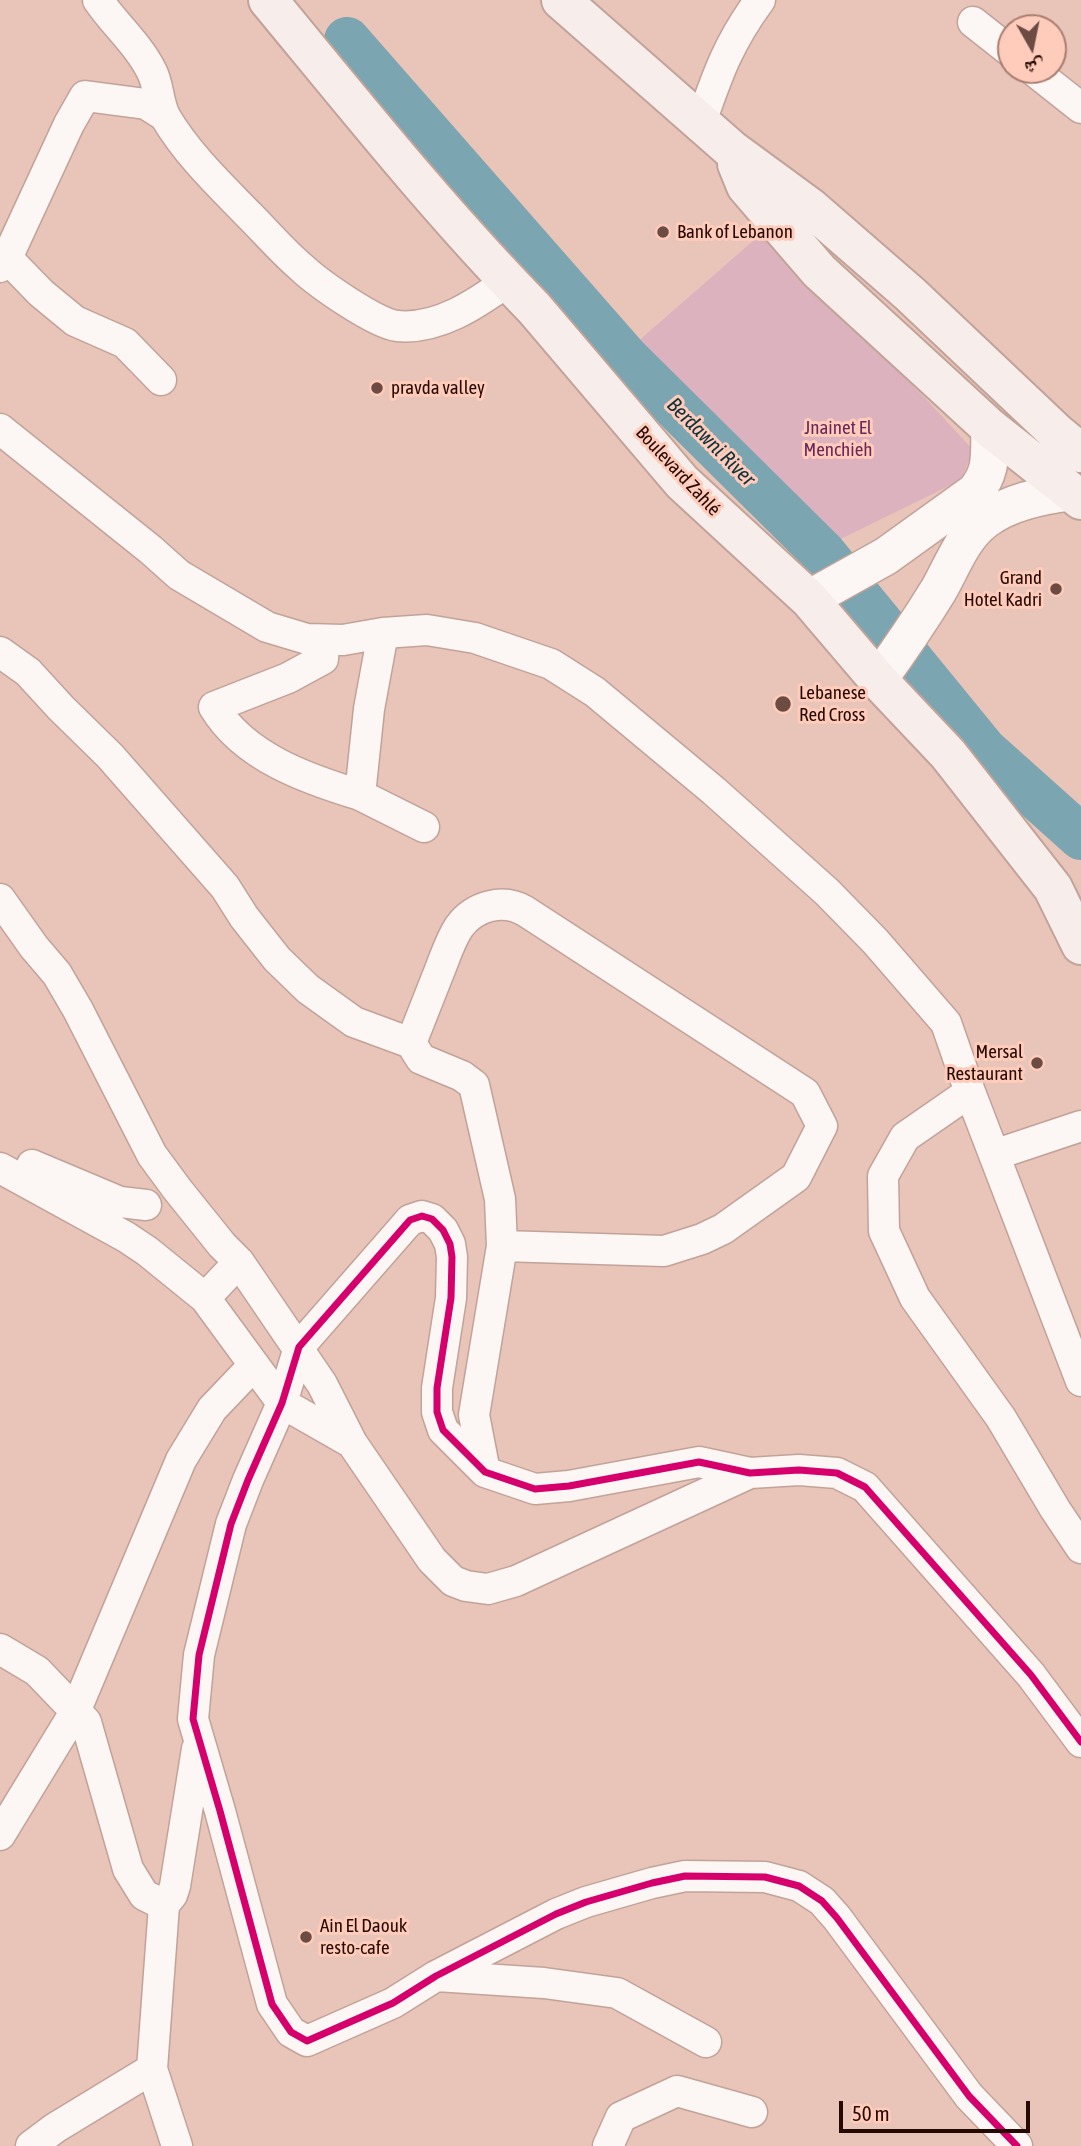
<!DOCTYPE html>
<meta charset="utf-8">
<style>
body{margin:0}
#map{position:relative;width:1081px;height:2146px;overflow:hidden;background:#e9c4b8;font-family:"Asap Condensed","Noto Naskh Arabic",sans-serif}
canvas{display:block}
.north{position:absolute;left:997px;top:14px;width:70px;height:70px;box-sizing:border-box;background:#ffcbbb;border:2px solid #a97e71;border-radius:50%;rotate:171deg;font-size:19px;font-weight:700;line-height:28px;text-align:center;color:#270a03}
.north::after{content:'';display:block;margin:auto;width:24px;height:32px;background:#6b4b42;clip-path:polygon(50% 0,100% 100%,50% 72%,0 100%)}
.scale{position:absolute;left:839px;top:2101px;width:191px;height:32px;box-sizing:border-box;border:4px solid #270a03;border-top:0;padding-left:9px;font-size:21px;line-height:24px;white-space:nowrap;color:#270a03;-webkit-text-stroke:5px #ffcbbb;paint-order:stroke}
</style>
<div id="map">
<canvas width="1081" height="2146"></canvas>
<div class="north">ش</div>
<div class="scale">50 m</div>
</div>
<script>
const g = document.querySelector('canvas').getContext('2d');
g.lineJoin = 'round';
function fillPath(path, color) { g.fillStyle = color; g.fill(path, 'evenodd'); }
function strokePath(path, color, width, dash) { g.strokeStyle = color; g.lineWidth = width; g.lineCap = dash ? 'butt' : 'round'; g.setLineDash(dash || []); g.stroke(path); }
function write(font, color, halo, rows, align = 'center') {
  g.font = font + ' "Asap Condensed",sans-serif'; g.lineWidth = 6; g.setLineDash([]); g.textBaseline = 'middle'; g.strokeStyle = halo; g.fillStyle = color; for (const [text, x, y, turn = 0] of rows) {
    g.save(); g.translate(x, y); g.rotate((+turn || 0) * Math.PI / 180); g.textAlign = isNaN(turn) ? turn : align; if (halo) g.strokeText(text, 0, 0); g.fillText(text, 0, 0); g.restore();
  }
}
const green = new Path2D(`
 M 761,234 L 924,397 L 973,450 L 961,480 L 816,551 L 635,344 Z`);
const river = new Path2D(`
 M 347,40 L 625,357 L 823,553 L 984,750 L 1081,837`);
const minor = new Path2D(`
 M 98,0 C 115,25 139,45 152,72 C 159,86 158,104 166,118 C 188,155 220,185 249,215 C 267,233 283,252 302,268 C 319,284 375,323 397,326 C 438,330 476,304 508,281
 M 973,22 L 1011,52
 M 1033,70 L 1081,108
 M 701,122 C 718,73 729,42 760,0
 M 7,258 L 41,293 L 75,321 L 125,343 L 161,380
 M 0,267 L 7,258 L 69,124 L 85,96 L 146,104 L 165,116
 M 0,429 L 151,550 L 179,575 L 267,627 L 307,639 L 343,640 L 383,633 L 427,630 L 475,638 L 551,664 L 595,692 L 714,791 L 827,892 L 875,941 L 946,1023 L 970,1092 L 1081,1381
 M 324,640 L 323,659 L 288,678 L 214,707 C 244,757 307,779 360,795 L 369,709 L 383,633
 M 0,652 L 28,672 L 61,708 L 110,756 L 225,887 L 244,917 L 277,959 L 308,989 L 354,1022 L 411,1043
 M 360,795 L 424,827
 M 0,899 L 34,947 L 57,974 L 78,1010 L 152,1155 L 177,1189 L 222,1245 L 239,1262 L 322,1384 L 352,1443 L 432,1560 L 453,1581 L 466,1586 L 488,1589 L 516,1581 L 750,1473
 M 970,1092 L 905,1137 L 883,1176 L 884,1231 L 915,1298 L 1001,1418 L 1055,1509 L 1081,1548
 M 994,1155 L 1081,1126
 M 32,1165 L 120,1202 L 146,1205
 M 0,1168 L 126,1237 L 147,1251 L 205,1298 L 282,1403 L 352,1443
 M 205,1298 L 239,1262
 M 485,1472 L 474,1415 L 502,1246 L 500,1199 L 474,1085 L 462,1076 L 421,1059 L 411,1043 C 421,1018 431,992 441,967 C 446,954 451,939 459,927 C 474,906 503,898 525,911 L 805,1093 L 822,1126 L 796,1177 L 723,1229 L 702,1239 L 664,1251 L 502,1246
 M 0,1649 L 37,1671 L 86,1722 L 128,1869 L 144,1895 L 164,1905
 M 0,1835 L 75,1712 L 181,1460 L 212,1409 L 254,1365
 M 437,1976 L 544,1983 L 617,1993 L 706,2042
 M 31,2146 L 55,2128 L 152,2069
 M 177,2146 L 152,2069 L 164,1905 L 172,1895 L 175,1886 L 197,1749
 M 608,2146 L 621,2117 L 677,2091 L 752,2112
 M 1017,2146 L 969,2096 L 837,1918 L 822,1901 L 799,1886 L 765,1877 L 685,1876 L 652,1883 L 586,1902 L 556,1914 L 436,1976 L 393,2003 L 307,2041 L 291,2032 L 272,2004 L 220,1811 L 193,1719 L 199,1655 L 231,1524 L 248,1480 L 282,1403 L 299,1347 L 403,1228 L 410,1220 L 422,1216 L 432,1219 L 443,1230 L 450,1244 L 452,1257 L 451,1298 L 437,1388 L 437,1412 L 443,1430 L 485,1472 L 535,1489 L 569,1486 L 699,1462 L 750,1473 L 799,1470 L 837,1473 L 865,1487 L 1031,1675 L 1081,1742`);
const tertiary = new Path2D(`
 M 809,599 L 886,556 L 975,492 C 993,471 989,454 990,428
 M 878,680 C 899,651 919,622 938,591 C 952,567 962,537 985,520 C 1009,502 1041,496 1070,492`);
const secondary = new Path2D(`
 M 268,0 C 354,104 439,211 534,308 L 682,482 L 809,599 L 878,680 L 948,754 L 1053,888 L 1081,945
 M 561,0 L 732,150 L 811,208 L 910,294 L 1058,434 L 1081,453
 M 737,164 L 746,186 L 819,271 L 990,428 L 1081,500`);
const cycleway = new Path2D(`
 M 1017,2146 L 969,2096 L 837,1918 L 822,1901 L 799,1886 L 765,1877 L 685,1876 L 652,1883 L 586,1902 L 556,1914 L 436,1976 L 393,2003 L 307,2041 L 291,2032 L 272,2004 L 220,1811 L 193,1719 L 199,1655 L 231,1524 L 248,1480 L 282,1403 L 299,1347 L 403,1228 L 410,1220 L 422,1216 L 432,1219 L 443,1230 L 450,1244 L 452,1257 L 451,1298 L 437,1388 L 437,1412 L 443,1430 L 485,1472 L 535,1489 L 569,1486 L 699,1462 L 750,1473 L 799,1470 L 837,1473 L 865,1487 L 1031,1675 L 1081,1742`);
const markers = [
 [663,232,7,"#6b4b42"],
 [377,388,7,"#6b4b42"],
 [1056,589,7,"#6b4b42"],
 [783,704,9,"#6b4b42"],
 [1037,1063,7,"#6b4b42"],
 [306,1937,7,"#6b4b42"]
];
const poiNames = [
 ["Bank of Lebanon",677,232],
 ["pravda valley",391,388],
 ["Grand",1042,578,"right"],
 ["Hotel Kadri",1042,600,"right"],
 ["Lebanese",799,693],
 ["Red Cross",799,715],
 ["Mersal",1023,1052,"right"],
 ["Restaurant",1023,1074,"right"],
 ["Ain El Daouk",320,1926],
 ["resto-cafe",320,1948]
];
const parkNames = [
 ["Jnainet El",838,428],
 ["Menchieh",838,450]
];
const streetNames = [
 ["Boulevard Zahlé",678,471,47]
];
const waterNames = [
 ["Berdawni River",711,442,45]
];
fillPath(green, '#dbb2bd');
strokePath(river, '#7ba6b1', 46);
strokePath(minor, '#c2a399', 33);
strokePath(tertiary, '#c2a399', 40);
strokePath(secondary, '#c2a399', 42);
strokePath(minor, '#fcf6f4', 30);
strokePath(tertiary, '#fcf6f4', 37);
strokePath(secondary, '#f7eeeb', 38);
strokePath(cycleway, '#d6006c', 7);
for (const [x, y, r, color] of markers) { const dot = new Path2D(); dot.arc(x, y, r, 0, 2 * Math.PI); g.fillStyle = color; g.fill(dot); strokePath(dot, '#ffcbbb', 2.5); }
write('19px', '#270a03', '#ffcbbb', poiNames, 'left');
write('19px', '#682859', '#ffcbbb', parkNames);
write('19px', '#270a03', '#ffcbbb', streetNames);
write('italic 21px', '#0d323c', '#ffcbbb', waterNames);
</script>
